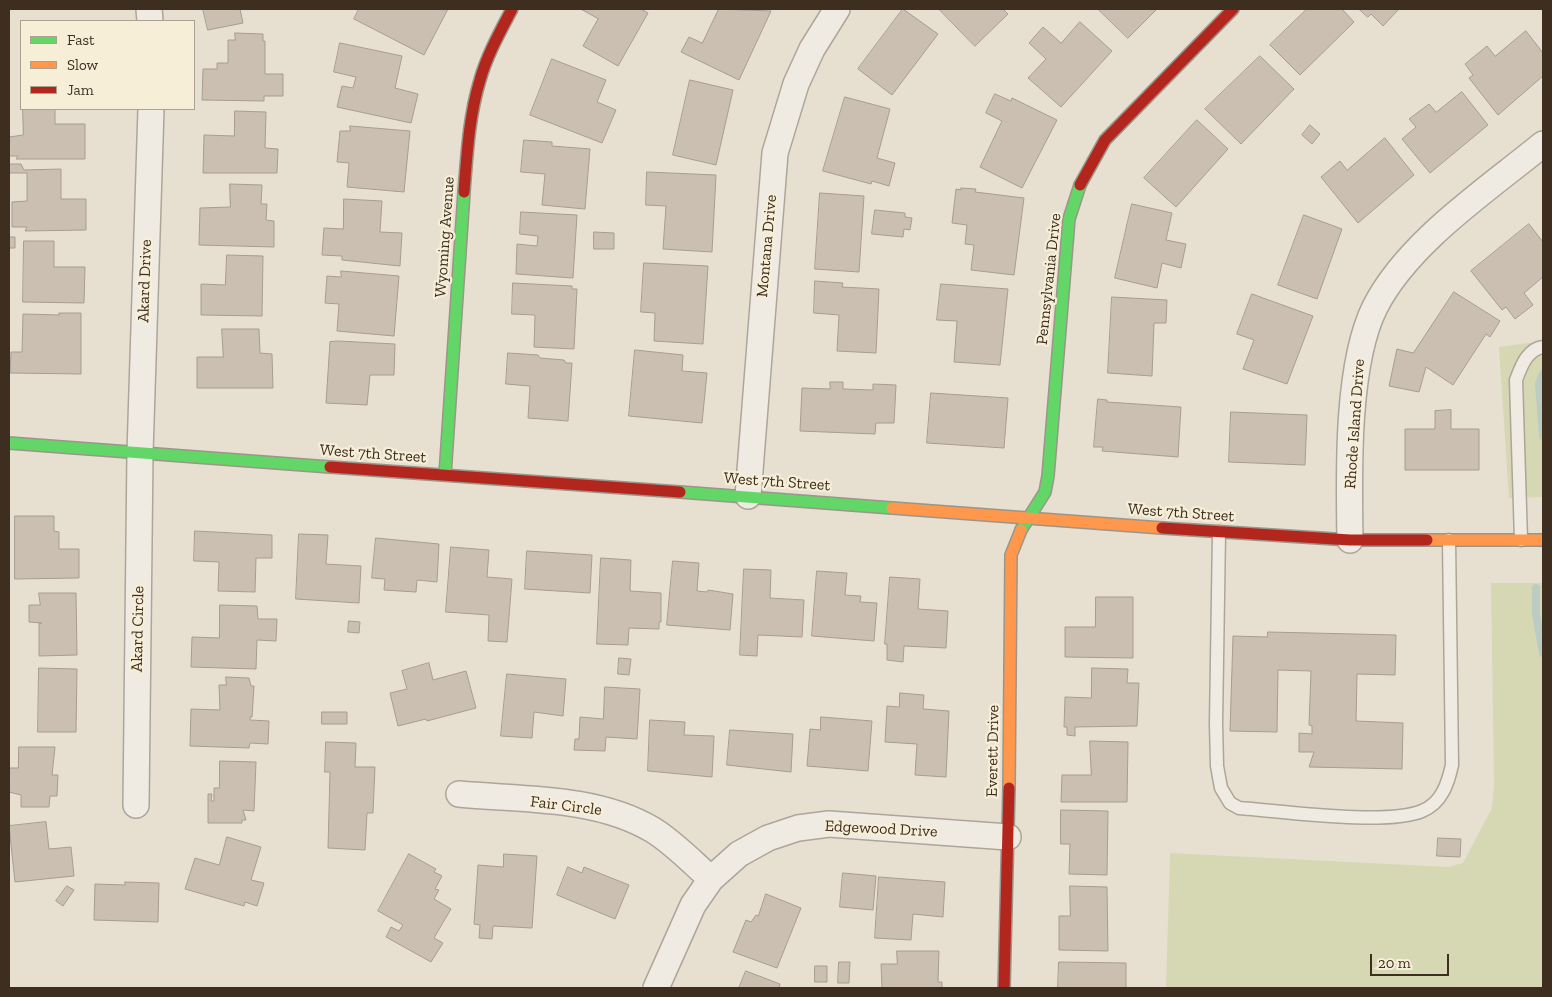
<!DOCTYPE html>
<style>
body{margin:0}
#map{position:relative;width:1552px;height:997px;overflow:hidden;background:#e7e0d1;font-family:"Zilla Slab",serif}
canvas{display:block}
.frame{position:absolute;inset:0;border:10px solid #3d2e20;pointer-events:none}
.legend{position:absolute;left:20px;top:20px;width:175px;height:90px;box-sizing:border-box;background:#f7eed8;border:1px solid #ada18e;margin:0;padding:6px 9px;list-style:none;font-size:15px;color:#3d2e20}
.legend li{display:flex;align-items:center;gap:10px;height:25px}
.legend b{width:25px;border:1px solid #ada18e}
.scale{position:absolute;left:1370px;top:954px;width:79px;height:22px;box-sizing:border-box;border:2px solid #3d2e20;border-top:0;padding-left:6px;font-size:15px;line-height:18px;white-space:nowrap;color:#3d2e20;-webkit-text-stroke:4px #f7eed8;paint-order:stroke}
</style>
<div id="map">
<canvas width="1552" height="997"></canvas>
<div class="frame"></div>
<ul class="legend">
<li><b style="height:6px;background:#63d668"></b>Fast</li>
<li><b style="height:6px;background:#ff974d"></b>Slow</li>
<li><b style="height:6px;background:#b3261e"></b>Jam</li>
</ul>
<div class="scale">20 m</div>
</div>
<script>
const g = document.querySelector('canvas').getContext('2d');
g.lineJoin = 'round';
function fillPath(path, color) { g.fillStyle = color; g.fill(path, 'evenodd'); }
function strokePath(path, color, width, dash) { g.strokeStyle = color; g.lineWidth = width; g.lineCap = dash ? 'butt' : 'round'; g.setLineDash(dash || []); g.stroke(path); }
function write(font, color, halo, rows, align = 'center') {
  g.font = font + ' "Zilla Slab",serif'; g.lineWidth = 4.5; g.setLineDash([]); g.textBaseline = 'middle'; g.strokeStyle = halo; g.fillStyle = color; for (const [text, x, y, turn = 0] of rows) {
    g.save(); g.translate(x, y); g.rotate((+turn || 0) * Math.PI / 180); g.textAlign = isNaN(turn) ? turn : align; if (halo) g.strokeText(text, 0, 0); g.fillText(text, 0, 0); g.restore();
  }
}
const green = new Path2D(`
 M 1543,341 L 1543,497 L 1509,498 L 1499,347 Z
 M 1491,583 L 1543,583 L 1543,988 L 1166,988 L 1170,853 L 1448,867 L 1463,863 L 1492,808 L 1494,785 Z`);
const stream = new Path2D(`
 M 1543,374 L 1539,384 L 1543,436
 M 1536,588 L 1536,614 L 1543,653`);
const building = new Path2D(`
 M 203,9 L 240,9 L 243,23 L 208,30 Z
 M 359,9 L 448,9 L 424,55 L 354,19 Z
 M 581,9 L 641,9 L 648,13 L 618,66 L 583,46 L 598,19 Z
 M 719,9 L 771,11 L 739,80 L 681,52 L 689,37 L 702,43 Z
 M 903,9 L 938,34 L 892,95 L 858,69 Z
 M 939,9 L 1003,9 L 1008,14 L 975,46 Z
 M 1098,9 L 1157,9 L 1128,38 Z
 M 1307,9 L 1342,9 L 1354,22 L 1300,75 L 1270,45 Z
 M 1359,9 L 1399,9 L 1383,26 L 1371,14 L 1368,17 Z
 M 1080,22 L 1112,51 L 1061,107 L 1028,78 L 1046,59 L 1029,43 L 1043,27 L 1061,43 Z
 M 1526,31 L 1543,53 L 1543,76 L 1498,115 L 1469,78 L 1473,75 L 1465,64 L 1487,46 L 1495,56 Z
 M 235,33 L 263,34 L 263,41 L 265,41 L 265,74 L 283,74 L 283,96 L 264,96 L 264,101 L 202,100 L 203,69 L 217,69 L 217,63 L 228,63 L 228,40 L 235,40 Z
 M 340,43 L 402,56 L 395,88 L 418,94 L 411,123 L 337,107 L 342,86 L 353,88 L 356,77 L 334,72 Z
 M 1260,56 L 1294,89 L 1241,144 L 1205,109 Z
 M 552,59 L 606,80 L 597,102 L 616,110 L 602,143 L 530,115 Z
 M 690,80 L 733,90 L 716,165 L 673,155 Z
 M 1462,92 L 1488,125 L 1430,173 L 1402,139 L 1416,127 L 1409,119 L 1429,104 L 1436,112 Z
 M 995,94 L 1011,101 L 1012,98 L 1057,120 L 1022,188 L 980,167 L 1002,121 L 986,113 Z
 M 845,97 L 890,109 L 877,158 L 895,163 L 889,186 L 872,181 L 871,184 L 823,171 Z
 M 23,109 L 55,109 L 55,124 L 85,124 L 85,159 L 16,159 L 18,156 L 9,156 L 9,137 L 23,135 Z
 M 235,111 L 266,112 L 265,148 L 278,149 L 277,173 L 203,173 L 204,135 L 234,136 Z
 M 1197,120 L 1228,149 L 1176,207 L 1144,178 Z
 M 1310,125 L 1320,134 L 1312,144 L 1302,135 Z
 M 350,126 L 410,131 L 404,192 L 347,187 L 349,163 L 337,162 L 340,131 L 350,131 Z
 M 1385,138 L 1414,175 L 1358,223 L 1321,177 L 1340,161 L 1347,170 Z
 M 524,140 L 552,142 L 552,146 L 590,149 L 585,209 L 542,205 L 545,174 L 521,172 Z
 M 9,164 L 21,164 L 24,170 L 61,169 L 61,199 L 86,199 L 86,230 L 25,231 L 27,227 L 12,227 L 12,202 L 27,201 L 27,173 L 9,173 Z
 M 647,172 L 716,175 L 712,252 L 663,249 L 666,206 L 646,205 Z
 M 230,184 L 262,185 L 261,204 L 267,204 L 266,220 L 274,221 L 274,247 L 199,245 L 200,208 L 230,207 Z
 M 961,188 L 976,189 L 975,192 L 1024,198 L 1014,275 L 971,270 L 974,245 L 965,244 L 967,225 L 952,223 L 956,189 L 961,190 Z
 M 820,193 L 864,196 L 859,272 L 815,269 Z
 M 344,199 L 382,201 L 380,232 L 402,233 L 400,266 L 342,260 L 342,256 L 322,255 L 324,228 L 343,229 Z
 M 1132,204 L 1172,213 L 1166,240 L 1186,244 L 1181,268 L 1162,263 L 1157,288 L 1115,278 Z
 M 875,210 L 905,213 L 905,217 L 912,218 L 910,230 L 904,229 L 903,237 L 872,234 Z
 M 521,212 L 577,215 L 573,278 L 516,274 L 517,244 L 537,246 L 538,236 L 520,234 Z
 M 1304,215 L 1342,229 L 1317,299 L 1278,285 Z
 M 1529,224 L 1543,242 L 1543,277 L 1524,293 L 1533,305 L 1515,319 L 1506,307 L 1502,310 L 1471,271 Z
 M 594,232 L 614,233 L 614,249 L 594,249 Z
 M 9,237 L 15,237 L 15,248 L 9,248 Z
 M 24,241 L 54,241 L 54,267 L 85,267 L 84,303 L 23,302 Z
 M 227,255 L 263,256 L 262,316 L 201,315 L 201,284 L 225,285 Z
 M 644,263 L 708,266 L 703,344 L 654,341 L 655,313 L 641,312 Z
 M 341,271 L 399,276 L 394,336 L 337,331 L 339,304 L 325,303 L 327,276 L 341,277 Z
 M 815,281 L 843,283 L 842,287 L 879,289 L 876,353 L 837,351 L 839,315 L 814,313 Z
 M 513,283 L 572,286 L 572,289 L 577,289 L 574,349 L 534,347 L 535,315 L 512,314 Z
 M 941,284 L 1008,289 L 1000,365 L 954,362 L 957,321 L 937,320 Z
 M 1454,292 L 1500,321 L 1490,337 L 1486,334 L 1453,385 L 1426,367 L 1419,392 L 1389,386 L 1397,349 L 1413,353 Z
 M 1252,294 L 1313,316 L 1287,384 L 1243,369 L 1254,340 L 1237,334 Z
 M 1112,297 L 1167,300 L 1166,323 L 1154,323 L 1152,376 L 1108,373 Z
 M 59,313 L 81,313 L 81,374 L 10,373 L 11,352 L 22,352 L 23,314 L 59,315 Z
 M 222,329 L 259,329 L 260,353 L 272,354 L 273,388 L 197,388 L 197,357 L 223,357 Z
 M 338,341 L 395,344 L 394,375 L 370,375 L 367,405 L 326,403 L 330,342 Z
 M 635,350 L 683,355 L 682,371 L 707,373 L 702,423 L 629,416 Z
 M 508,353 L 538,355 L 540,358 L 564,360 L 566,363 L 572,363 L 568,421 L 528,418 L 530,386 L 506,384 Z
 M 830,382 L 843,382 L 843,389 L 873,390 L 873,384 L 896,385 L 894,423 L 876,423 L 875,434 L 800,431 L 802,388 L 830,389 Z
 M 931,393 L 1008,398 L 1004,448 L 927,443 Z
 M 1098,399 L 1107,400 L 1107,402 L 1181,407 L 1178,457 L 1102,451 L 1103,447 L 1094,447 Z
 M 1451,410 L 1451,429 L 1479,429 L 1479,470 L 1405,470 L 1405,429 L 1435,429 L 1435,411 Z
 M 1231,412 L 1307,415 L 1305,465 L 1229,462 Z
 M 15,516 L 54,516 L 54,531 L 59,532 L 59,549 L 79,549 L 79,578 L 15,579 Z
 M 195,531 L 272,535 L 272,558 L 256,558 L 255,592 L 218,591 L 219,562 L 194,561 Z
 M 299,534 L 328,535 L 326,564 L 361,566 L 359,603 L 296,599 Z
 M 376,538 L 439,544 L 437,582 L 417,580 L 416,592 L 384,590 L 385,579 L 372,578 Z
 M 451,547 L 489,550 L 487,577 L 512,579 L 507,642 L 488,641 L 489,615 L 446,612 Z
 M 527,551 L 592,555 L 590,593 L 525,589 Z
 M 601,558 L 631,560 L 630,591 L 661,593 L 661,622 L 659,622 L 659,629 L 629,628 L 628,645 L 597,644 Z
 M 673,561 L 699,563 L 697,591 L 707,592 L 708,590 L 733,594 L 730,630 L 667,625 Z
 M 744,569 L 771,570 L 770,598 L 804,600 L 802,637 L 758,635 L 757,656 L 740,655 Z
 M 817,571 L 847,573 L 845,595 L 861,596 L 860,602 L 877,603 L 874,641 L 812,636 Z
 M 890,577 L 920,579 L 918,609 L 948,611 L 946,648 L 904,646 L 903,662 L 887,660 L 887,644 L 885,644 Z
 M 39,593 L 76,593 L 77,655 L 39,656 L 39,623 L 42,623 L 29,622 L 29,605 L 40,605 Z
 M 1096,597 L 1133,597 L 1133,658 L 1065,657 L 1065,627 L 1095,627 Z
 M 220,605 L 257,606 L 258,619 L 277,619 L 276,641 L 257,640 L 256,669 L 191,667 L 192,637 L 219,638 Z
 M 349,621 L 360,622 L 359,633 L 348,632 Z
 M 1268,632 L 1396,635 L 1395,675 L 1357,674 L 1356,721 L 1403,723 L 1402,769 L 1309,767 L 1314,752 L 1299,752 L 1299,733 L 1312,734 L 1312,726 L 1309,725 L 1311,671 L 1278,670 L 1277,732 L 1230,731 L 1233,636 L 1267,637 Z
 M 619,658 L 631,659 L 629,675 L 618,674 Z
 M 429,663 L 433,680 L 466,671 L 476,708 L 427,721 L 426,719 L 398,726 L 390,693 L 407,689 L 402,671 Z
 M 39,668 L 77,669 L 76,732 L 38,732 Z
 M 1092,668 L 1128,669 L 1127,683 L 1139,683 L 1137,726 L 1075,727 L 1075,736 L 1067,735 L 1067,727 L 1064,727 L 1065,697 L 1091,698 Z
 M 507,674 L 566,679 L 563,716 L 534,712 L 532,738 L 501,736 Z
 M 226,677 L 249,678 L 251,686 L 254,686 L 252,717 L 250,717 L 250,720 L 269,721 L 268,744 L 250,743 L 249,748 L 190,746 L 191,709 L 220,710 L 219,685 L 226,685 Z
 M 605,687 L 640,689 L 637,739 L 606,737 L 605,751 L 574,750 L 575,739 L 579,739 L 580,717 L 603,719 Z
 M 900,693 L 924,695 L 923,709 L 949,711 L 946,777 L 915,775 L 917,744 L 885,742 L 887,706 L 899,707 Z
 M 322,712 L 347,712 L 347,724 L 322,724 Z
 M 821,717 L 872,721 L 868,771 L 807,766 L 810,729 L 820,730 Z
 M 650,720 L 685,722 L 684,735 L 714,736 L 712,777 L 648,771 Z
 M 730,730 L 793,734 L 791,772 L 727,765 Z
 M 1090,741 L 1128,742 L 1127,802 L 1061,802 L 1062,775 L 1091,775 Z
 M 326,742 L 356,743 L 355,767 L 375,767 L 373,813 L 367,813 L 365,850 L 328,848 L 330,772 L 325,772 Z
 M 19,747 L 55,747 L 52,775 L 58,775 L 57,796 L 50,796 L 49,807 L 21,807 L 21,795 L 9,792 L 9,768 L 18,768 Z
 M 220,761 L 256,762 L 254,811 L 243,810 L 246,820 L 242,820 L 242,823 L 208,823 L 208,794 L 212,794 L 211,801 L 214,801 L 214,788 L 219,788 Z
 M 1061,810 L 1108,811 L 1107,875 L 1069,874 L 1070,844 L 1061,844 Z
 M 46,822 L 49,849 L 71,847 L 74,876 L 15,882 L 9,826 Z
 M 227,837 L 261,847 L 251,880 L 264,883 L 257,906 L 245,902 L 244,906 L 185,889 L 195,858 L 219,865 Z
 M 1438,838 L 1461,839 L 1460,857 L 1437,856 Z
 M 409,854 L 436,869 L 434,872 L 442,876 L 435,889 L 439,890 L 434,899 L 451,909 L 434,938 L 443,943 L 431,962 L 386,937 L 391,927 L 399,931 L 403,925 L 378,911 Z
 M 504,854 L 537,856 L 532,928 L 493,926 L 492,939 L 479,938 L 480,925 L 474,924 L 478,865 L 503,867 Z
 M 568,867 L 582,873 L 584,867 L 629,885 L 615,919 L 557,895 Z
 M 843,873 L 876,876 L 873,910 L 840,907 Z
 M 879,877 L 945,882 L 943,917 L 913,914 L 911,940 L 875,938 Z
 M 125,882 L 159,883 L 158,922 L 94,920 L 95,884 L 125,885 Z
 M 67,886 L 74,890 L 63,906 L 56,901 Z
 M 1070,886 L 1107,887 L 1108,951 L 1059,950 L 1059,916 L 1070,916 Z
 M 766,894 L 801,908 L 777,968 L 733,952 L 746,920 L 751,922 L 756,915 L 758,916 Z
 M 897,951 L 939,951 L 938,982 L 942,982 L 942,988 L 882,988 L 881,964 L 897,964 Z
 M 839,962 L 850,962 L 849,983 L 838,983 Z
 M 1059,962 L 1126,963 L 1126,988 L 1058,988 Z
 M 815,966 L 827,966 L 827,982 L 815,982 Z
 M 746,971 L 780,984 L 779,988 L 739,988 Z`);
const lane = new Path2D(`
 M 1219,532 L 1216,723 L 1217,766 L 1221,788 L 1230,803 L 1239,808 C 1282,811 1386,826 1422,811 C 1442,803 1448,783 1452,765 L 1449,540
 M 1521,540 L 1516,380 C 1521,367 1527,349 1543,347`);
const street = new Path2D(`
 M 149,9 L 150,21
 M 748,496 L 775,153 L 796,84 L 812,49 L 837,9
 M 1350,540 C 1349,475 1346,365 1375,307 C 1408,242 1487,190 1543,144
 M 459,794 C 523,800 596,796 653,830 C 674,843 693,863 711,879
 M 136,805 L 140,453 L 151,109
 M 656,988 L 693,905 L 711,879 L 739,854 L 768,838 L 798,828 L 829,824 L 1008,837`);
const fast = new Path2D(`
 M 9,443 L 330,467
 M 445,475 L 464,192
 M 680,492 L 892,508
 M 1021,530 L 1045,492 L 1048,476 L 1069,219 L 1080,185`);
const slow = new Path2D(`
 M 892,508 L 1162,528
 M 1427,540 L 1543,540
 M 1009,788 L 1011,555 L 1021,530`);
const jam = new Path2D(`
 M 1080,185 L 1105,140 L 1233,9
 M 464,192 C 467,154 469,116 480,80 C 487,55 500,32 512,9
 M 330,467 L 680,492
 M 1162,528 L 1350,540 L 1427,540
 M 1004,988 L 1009,788`);
const streetNames = [
 ["Wyoming Avenue",445,237,-86],
 ["Montana Drive",767,246,-85],
 ["Pennsylvania Drive",1049,279,-84],
 ["Akard Drive",145,281,-88],
 ["Rhode Island Drive",1355,424,-86],
 ["West 7th Street",373,454,4],
 ["West 7th Street",777,482,4],
 ["West 7th Street",1181,513,4],
 ["Akard Circle",138,629,-89],
 ["Everett Drive",993,751,-89],
 ["Fair Circle",566,806,7],
 ["Edgewood Drive",881,829,3]
];
fillPath(green, '#d6d7b3');
strokePath(stream, '#bcccc2', 8);
fillPath(building, '#cbbfb2');
strokePath(building, '#a89c90', 1);
strokePath(lane, '#ada599', 15);
strokePath(street, '#ada599', 28);
strokePath(fast, '#9c958a', 14);
strokePath(slow, '#9c958a', 14);
strokePath(jam, '#9c958a', 14);
strokePath(lane, '#efebe3', 12);
strokePath(street, '#efebe3', 25);
strokePath(fast, '#63d668', 11);
strokePath(slow, '#ff974d', 11);
strokePath(jam, '#b3261e', 11);
write('16px', '#3d2e20', '#f7eed8', streetNames);
</script>
